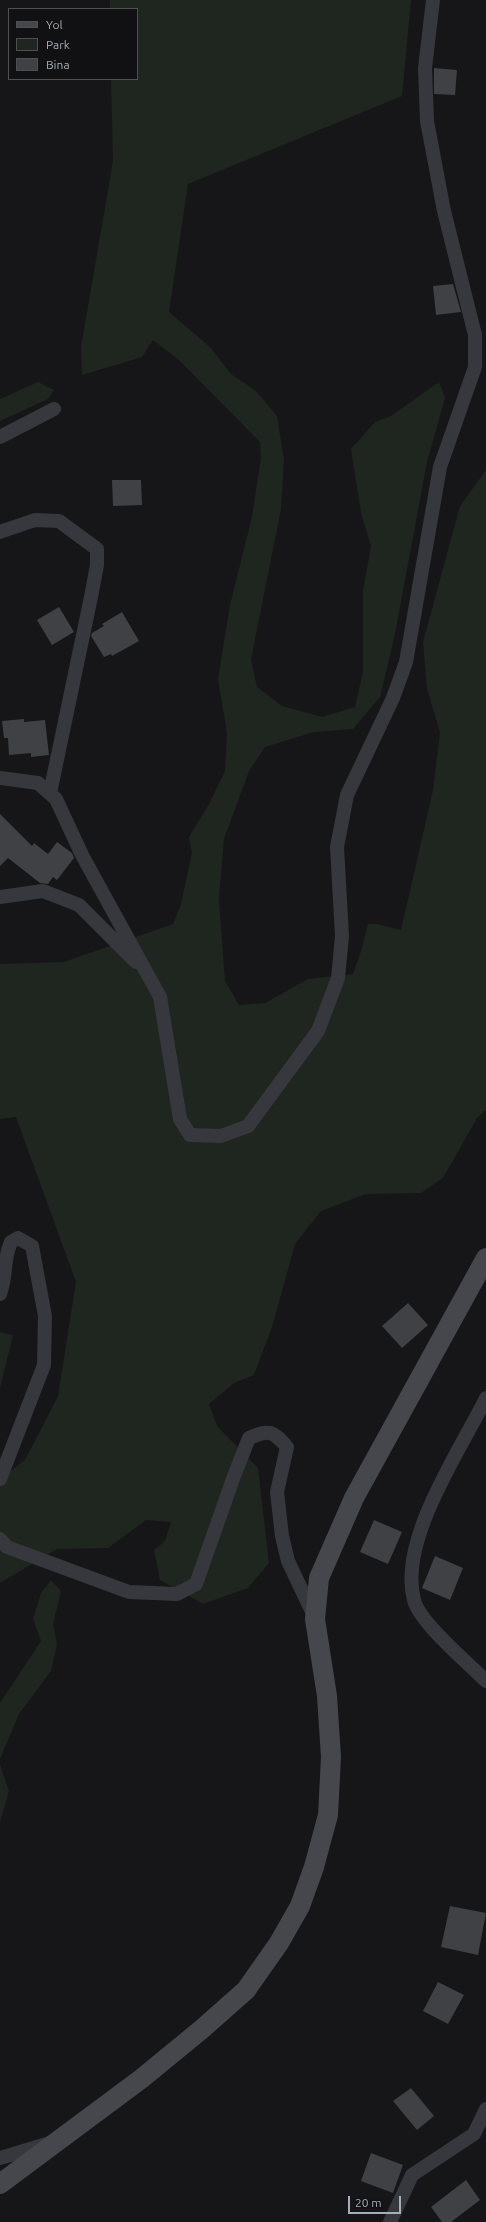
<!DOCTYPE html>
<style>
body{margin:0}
#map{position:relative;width:486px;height:2222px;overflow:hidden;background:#161618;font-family:Ubuntu,sans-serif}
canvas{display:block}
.legend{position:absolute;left:8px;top:8px;width:130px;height:72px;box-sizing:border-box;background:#111113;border:1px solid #4d4f55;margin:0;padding:5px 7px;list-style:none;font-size:12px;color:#a8adb8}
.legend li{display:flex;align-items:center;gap:8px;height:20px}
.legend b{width:20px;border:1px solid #4d4f55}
.scale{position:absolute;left:348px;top:2196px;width:53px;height:18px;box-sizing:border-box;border:2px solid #a8adb8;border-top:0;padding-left:5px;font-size:12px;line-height:14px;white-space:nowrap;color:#a8adb8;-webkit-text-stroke:3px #111113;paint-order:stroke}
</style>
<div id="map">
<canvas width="486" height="2222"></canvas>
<ul class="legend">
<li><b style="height:5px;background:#45474d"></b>Yol</li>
<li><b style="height:11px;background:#1e261f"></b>Park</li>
<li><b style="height:11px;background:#404145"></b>Bina</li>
</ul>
<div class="scale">20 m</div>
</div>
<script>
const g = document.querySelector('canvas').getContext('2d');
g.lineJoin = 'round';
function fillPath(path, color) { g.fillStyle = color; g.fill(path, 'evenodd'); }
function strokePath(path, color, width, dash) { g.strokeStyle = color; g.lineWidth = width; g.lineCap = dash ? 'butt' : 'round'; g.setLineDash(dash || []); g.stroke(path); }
const green = new Path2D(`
 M 110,0 L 411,0 L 402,96 L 188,184 L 169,312 L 210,347 L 231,374 L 256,391 L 277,416 L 284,460 L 281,509 L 251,659 L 257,687 L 282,706 L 322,717 L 355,707 L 363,672 L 363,591 L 371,546 L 361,513 L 351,449 L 375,422 L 391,416 L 439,382 L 445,398 L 427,462 L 394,639 L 380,697 L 353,729 L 314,732 L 265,747 L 249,771 L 224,839 L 219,899 L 225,981 L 239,1005 L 265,1003 L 308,979 L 353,974 L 362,948 L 368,924 L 377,924 L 401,930 L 433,790 L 440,733 L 427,688 L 423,642 L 460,506 L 486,470 L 486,1110 L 477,1118 L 443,1178 L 421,1193 L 366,1194 L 321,1211 L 295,1244 L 272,1327 L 254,1375 L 234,1383 L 209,1404 L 217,1426 L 258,1468 L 269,1563 L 248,1588 L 203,1604 L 160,1580 L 154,1550 L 165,1541 L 171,1522 L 146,1520 L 108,1548 L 57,1549 L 0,1583 L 0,1479 L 25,1460 L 58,1396 L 76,1282 L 16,1117 L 0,1119 L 0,964 L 64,962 L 173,924 L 181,904 L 192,853 L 189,837 L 209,804 L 225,771 L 227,733 L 218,679 L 230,605 L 252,517 L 261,457 L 260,442 L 179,360 L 153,340 L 142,357 L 82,375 L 81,347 L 113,161 L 111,79 L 137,79 L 137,9 L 110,9 Z
 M 38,382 L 54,390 L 48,399 L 0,421 L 0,399 Z
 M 0,1332 L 13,1335 L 0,1388 Z
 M 51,1580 L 61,1591 L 53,1624 L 57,1644 L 51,1671 L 19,1714 L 0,1759 L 0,1703 L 41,1641 L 33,1619 L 41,1593 Z
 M 0,1764 L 9,1791 L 0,1822 Z`);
const building = new Path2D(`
 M 434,68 L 457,70 L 455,95 L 434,94 Z
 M 453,284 L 461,312 L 436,315 L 433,286 Z
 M 112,480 L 141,480 L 142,505 L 113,506 Z
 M 59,607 L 74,632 L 52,645 L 37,620 Z
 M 122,612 L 139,641 L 112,656 L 111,654 L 104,657 L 91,636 L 92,633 L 104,626 L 102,624 Z
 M 24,719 L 24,722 L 45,720 L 49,755 L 31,757 L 31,753 L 9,755 L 8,738 L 4,738 L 2,721 Z
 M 0,814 L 32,846 L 34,843 L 48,854 L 57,842 L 72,853 L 74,858 L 57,880 L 53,877 L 48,884 L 40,883 L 8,858 L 0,866 Z
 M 408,1303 L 428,1325 L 402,1348 L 382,1326 Z
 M 374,1520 L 402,1532 L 388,1564 L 360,1552 Z
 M 435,1556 L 463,1568 L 450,1600 L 422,1588 Z
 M 450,1906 L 486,1913 L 478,1955 L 441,1947 Z
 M 438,1982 L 464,1995 L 448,2024 L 423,2011 Z
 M 411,2088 L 434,2116 L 417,2130 L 393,2101 Z
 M 371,2153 L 403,2165 L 393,2193 L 361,2181 Z
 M 466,2180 L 480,2200 L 451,2222 L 442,2222 L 431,2207 Z`);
const street = new Path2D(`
 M 0,437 L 54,409
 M 0,532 L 35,520 L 59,521 L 97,549 L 97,565 L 91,597 L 50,793
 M 0,778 L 38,783 L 56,799 L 82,855 L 160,997 L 180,1119 L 190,1135 L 221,1136 L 248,1126 L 318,1031 L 338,978 L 342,936 L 337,847 L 347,795 L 393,698 L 406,662 L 440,467 L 475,367 L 475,335 L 444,211 L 427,121 L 425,68 L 433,0
 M 0,897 L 43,891 L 79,905 L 136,962
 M 0,1294 C 7,1276 3,1259 11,1242 L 18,1238 L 32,1246 L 45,1316 L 44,1365 L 0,1479
 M 486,1398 C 460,1451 398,1540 414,1600 C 419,1622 469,1664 486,1681
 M 0,1539 L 7,1547 L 129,1592 L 177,1594 L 196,1584 L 234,1476 L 249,1438 C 270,1429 273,1431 287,1447 L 277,1492 L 282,1536 L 288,1561 L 315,1618
 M 0,2158 L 50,2143
 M 390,2222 L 412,2175 L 474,2134 L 486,2109`);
const secondary = new Path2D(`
 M 0,2184 L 141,2079 L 202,2029 L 246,1990 L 279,1943 L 300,1906 L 314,1867 L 328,1815 L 331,1757 L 327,1696 L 315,1619 L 319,1578 L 354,1498 L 486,1258`);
fillPath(green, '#1e261f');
fillPath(building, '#404145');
strokePath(street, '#37383d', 14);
strokePath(secondary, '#45474d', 20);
</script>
